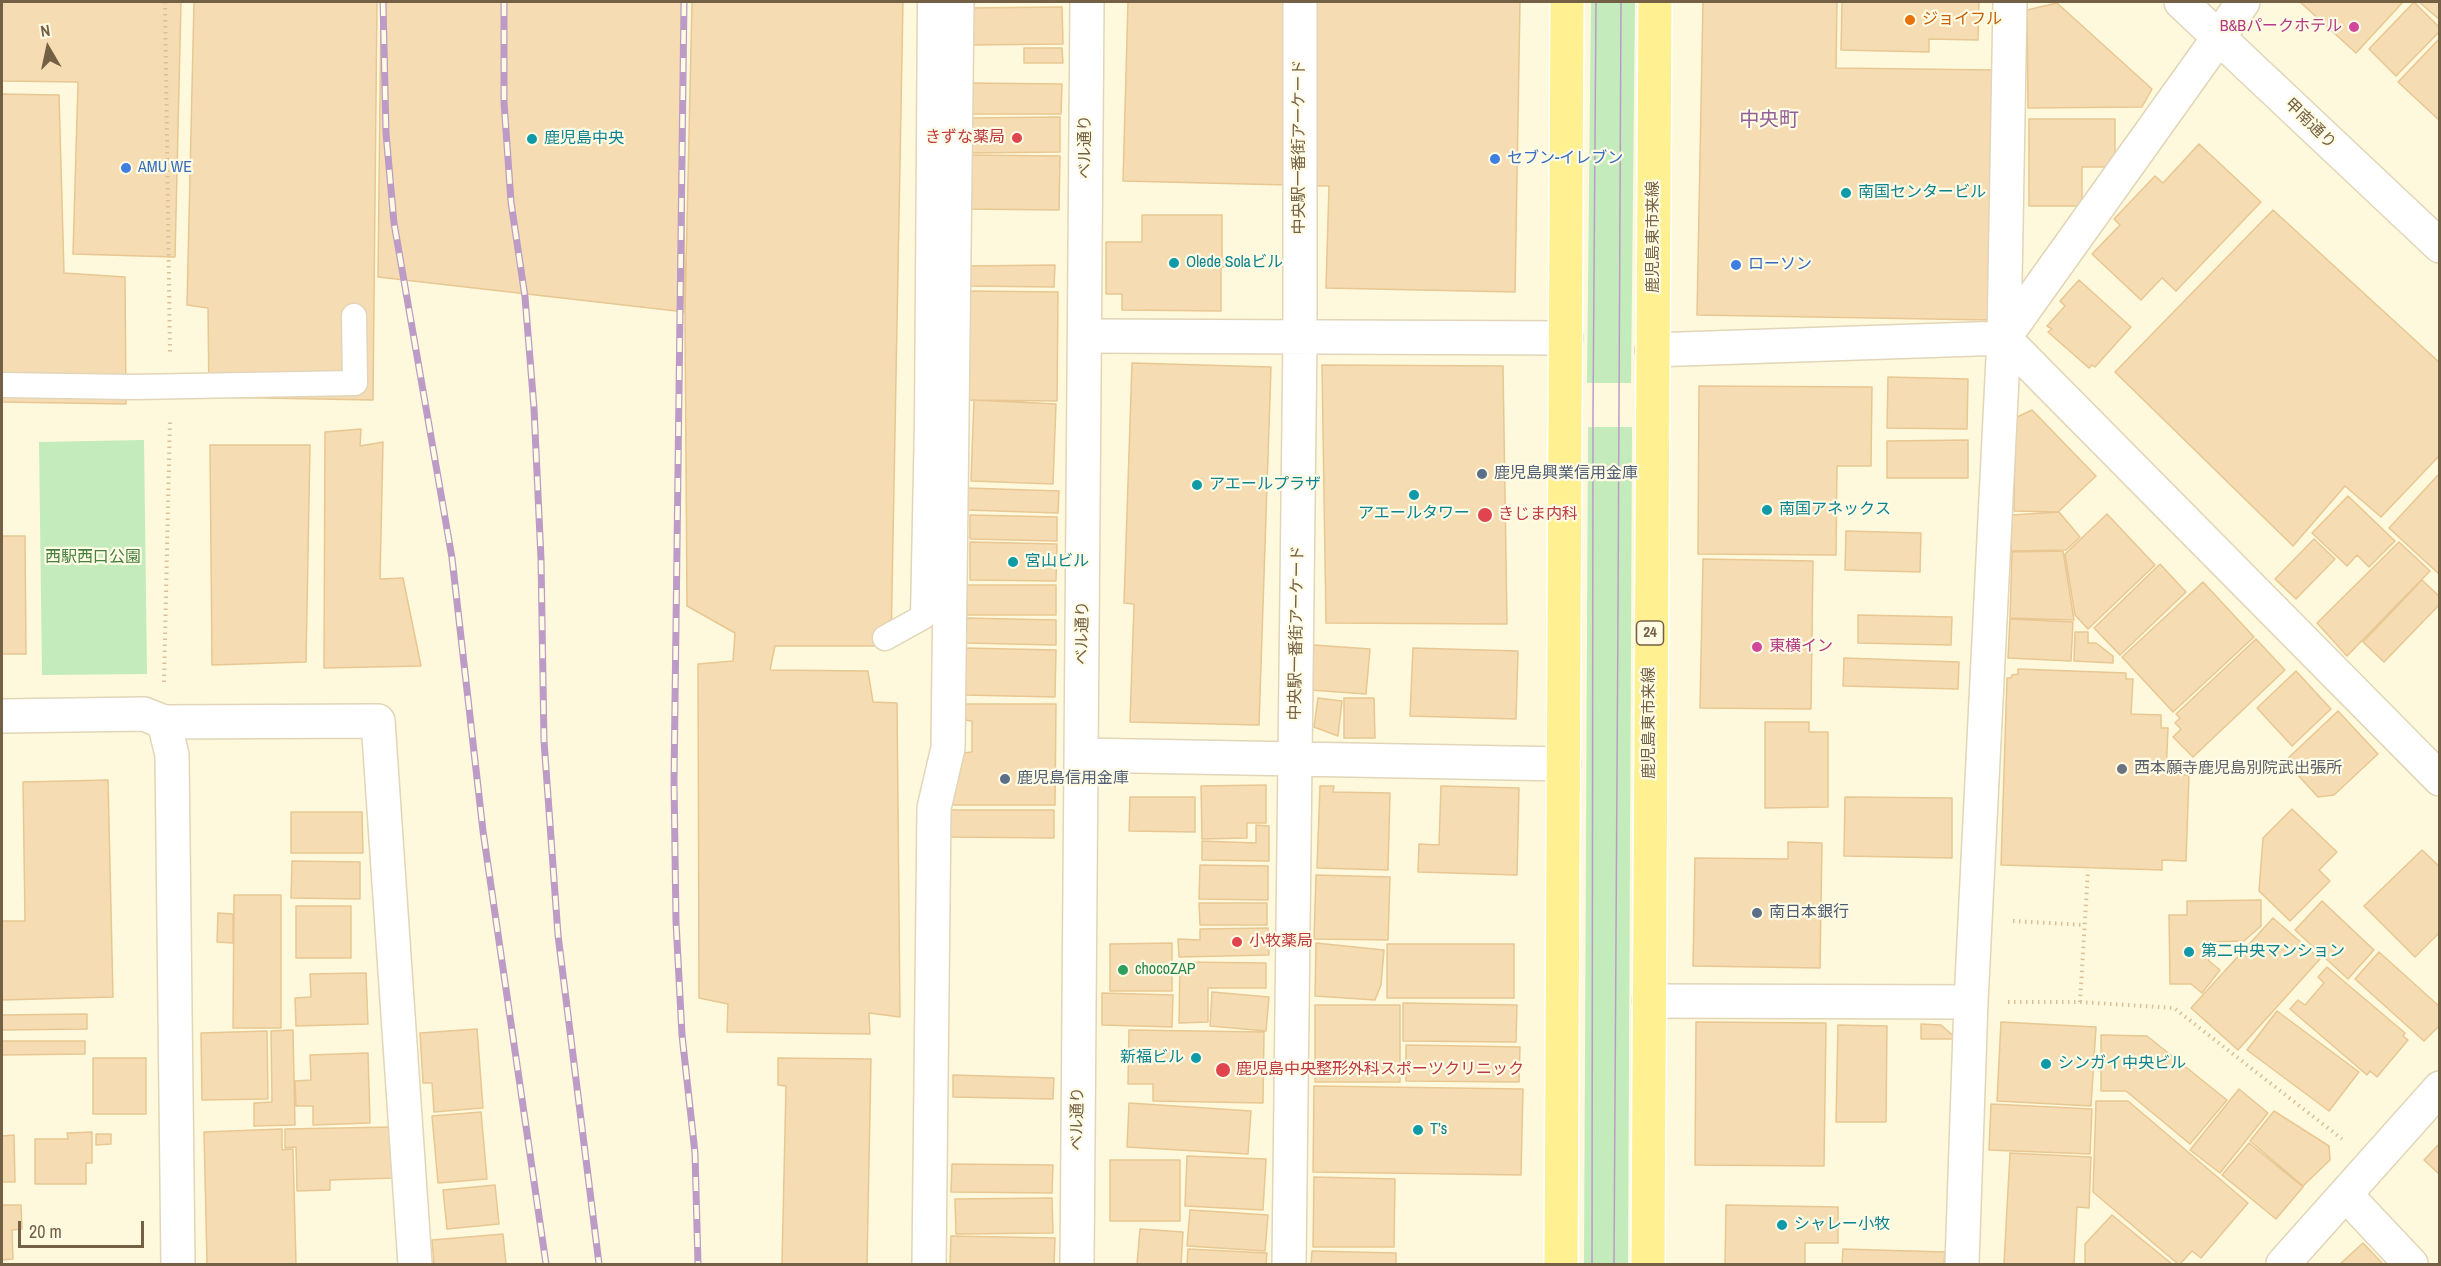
<!DOCTYPE html>
<meta charset="utf-8">
<style>
body{margin:0}
#map{position:relative;width:2441px;height:1266px;overflow:hidden;background:#fef9dc;font-family:"Archivo Narrow",sans-serif}
canvas{display:block}
.frame{position:absolute;inset:0;border:3px solid #746044;pointer-events:none}
.north{position:absolute;left:18px;top:18px;width:60px;height:60px;-webkit-text-stroke:4px #fffbe4;paint-order:stroke;rotate:351deg;font-size:16px;font-weight:700;line-height:24px;text-align:center;color:#746044}
.north::after{content:'';display:block;margin:auto;width:21px;height:27px;background:#746044;clip-path:polygon(50% 0,100% 100%,50% 72%,0 100%)}
.scale{position:absolute;left:18px;top:1221px;width:126px;height:27px;box-sizing:border-box;border:3px solid #746044;border-top:0;padding-left:8px;font-size:18px;line-height:21px;white-space:nowrap;color:#746044;-webkit-text-stroke:4px #fffbe4;paint-order:stroke}
</style>
<div id="map">
<canvas width="2441" height="1266"></canvas>
<div class="frame"></div>
<div class="north">N</div>
<div class="scale">20 m</div>
</div>
<script>
const g = document.querySelector('canvas').getContext('2d');
g.lineJoin = 'round';
function fillPath(path, color) { g.fillStyle = color; g.fill(path, 'evenodd'); }
function strokePath(path, color, width, dash) { g.strokeStyle = color; g.lineWidth = width; g.lineCap = dash ? 'butt' : 'round'; g.setLineDash(dash || []); g.stroke(path); }
function write(font, color, halo, rows, align = 'center') {
  g.font = font + ' "Archivo Narrow","Noto Sans JP",sans-serif'; g.lineWidth = 4.5; g.setLineDash([]); g.textBaseline = 'middle'; g.strokeStyle = halo; g.fillStyle = color; for (const [text, x, y, turn = 0] of rows) {
    g.save(); g.translate(x, y); g.rotate((+turn || 0) * Math.PI / 180); g.textAlign = isNaN(turn) ? turn : align; if (halo) g.strokeText(text, 0, 0); g.fillText(text, 0, 0); g.restore();
  }
}
const green = new Path2D(`
 M 1591,2 L 1635,2 L 1631,383 L 1587,383 Z
 M 1588,427 L 1632,427 L 1628,1264 L 1584,1264 Z
 M 144,440 L 147,674 L 42,675 L 39,442 Z`);
const building = new Path2D(`
 M 2,2 L 181,2 L 175,257 L 73,254 L 78,82 L 2,81 Z
 M 194,2 L 377,2 L 373,400 L 209,397 L 208,308 L 187,305 Z
 M 381,2 L 682,2 L 685,312 L 378,277 Z
 M 692,2 L 903,2 L 891,646 L 775,646 L 770,670 L 868,671 L 873,702 L 897,703 L 900,1017 L 869,1013 L 870,1034 L 727,1032 L 728,1004 L 699,998 L 698,664 L 733,661 L 735,633 L 687,606 L 685,312 Z
 M 1128,2 L 1520,2 L 1515,292 L 1326,288 L 1329,186 L 1123,181 Z
 M 1703,2 L 1837,2 L 1836,68 L 1994,70 L 1989,320 L 1697,315 Z
 M 1842,2 L 1979,2 L 1978,40 L 1929,39 L 1929,52 L 1841,50 Z
 M 2300,2 L 2403,2 L 2356,53 Z
 M 2414,2 L 2440,28 L 2440,31 L 2396,76 L 2369,49 Z
 M 2419,2 L 2440,2 L 2440,20 Z
 M 2057,3 L 2152,89 L 2142,107 L 2028,108 L 2027,10 Z
 M 1062,7 L 1063,44 L 969,45 L 969,8 Z
 M 2440,38 L 2440,121 L 2398,82 Z
 M 1024,48 L 1062,48 L 1063,63 L 1024,63 Z
 M 969,83 L 1062,84 L 1061,114 L 968,114 Z
 M 2,94 L 59,95 L 64,273 L 125,277 L 126,404 L 2,402 Z
 M 1060,117 L 1060,152 L 970,153 L 970,118 Z
 M 2029,119 L 2115,119 L 2115,167 L 2082,167 L 2082,206 L 2029,206 Z
 M 2199,144 L 2261,202 L 2176,291 L 2162,278 L 2141,300 L 2092,254 L 2120,225 L 2114,219 L 2155,176 L 2163,183 Z
 M 968,155 L 1060,156 L 1059,210 L 968,209 Z
 M 2273,210 L 2440,363 L 2440,455 L 2381,517 L 2345,486 L 2293,546 L 2115,372 Z
 M 1142,215 L 1222,215 L 1222,260 L 1242,259 L 1242,267 L 1221,267 L 1221,311 L 1122,310 L 1122,294 L 1106,294 L 1106,242 L 1142,242 Z
 M 1055,265 L 1054,287 L 968,286 L 968,266 Z
 M 2079,280 L 2131,327 L 2095,367 L 2092,365 L 2089,368 L 2048,332 L 2052,329 L 2047,326 L 2065,306 L 2060,301 Z
 M 967,291 L 1058,292 L 1057,401 L 965,400 Z
 M 1132,363 L 1271,367 L 1259,725 L 1130,722 L 1134,604 L 1124,603 Z
 M 1322,365 L 1503,366 L 1507,624 L 1326,623 Z
 M 1888,377 L 1968,379 L 1967,429 L 1887,428 Z
 M 1699,386 L 1872,387 L 1871,466 L 1837,466 L 1836,555 L 1698,554 Z
 M 974,400 L 1056,404 L 1053,484 L 971,481 Z
 M 2032,410 L 2096,476 L 2058,512 L 2014,511 L 2015,418 Z
 M 361,429 L 360,446 L 383,442 L 380,579 L 403,578 L 421,666 L 324,668 L 325,432 Z
 M 1968,440 L 1968,478 L 1887,478 L 1887,441 Z
 M 210,445 L 310,445 L 306,662 L 212,665 Z
 M 2440,473 L 2440,575 L 2389,528 Z
 M 967,488 L 1059,491 L 1058,513 L 966,510 Z
 M 2348,496 L 2395,541 L 2369,567 L 2357,555 L 2347,566 L 2312,533 Z
 M 2059,512 L 2080,537 L 2066,550 L 2011,551 L 2012,515 Z
 M 2107,514 L 2155,565 L 2088,629 L 2075,615 L 2065,554 Z
 M 970,515 L 1057,517 L 1057,541 L 970,539 Z
 M 1846,531 L 1921,533 L 1920,572 L 1845,570 Z
 M 2,536 L 25,536 L 26,654 L 2,654 Z
 M 2314,539 L 2335,559 L 2296,599 L 2275,579 Z
 M 970,542 L 1057,544 L 1056,581 L 970,580 Z
 M 2399,542 L 2430,571 L 2347,656 L 2317,623 Z
 M 2063,551 L 2074,620 L 2010,618 L 2012,552 Z
 M 1703,559 L 1813,561 L 1811,709 L 1700,708 Z
 M 2160,564 L 2186,592 L 2120,655 L 2094,628 Z
 M 2422,580 L 2440,597 L 2440,604 L 2384,662 L 2363,642 Z
 M 2203,582 L 2254,637 L 2173,712 L 2122,657 Z
 M 966,585 L 1056,585 L 1056,615 L 967,615 Z
 M 1858,615 L 1952,617 L 1951,645 L 1858,643 Z
 M 966,618 L 1056,620 L 1056,645 L 965,643 Z
 M 2010,619 L 2073,622 L 2071,661 L 2008,658 Z
 M 2075,632 L 2088,632 L 2088,643 L 2096,643 L 2113,656 L 2113,663 L 2074,661 Z
 M 2256,639 L 2285,670 L 2193,757 L 2173,737 L 2181,729 L 2175,723 L 2180,718 L 2176,714 Z
 M 1314,645 L 1370,649 L 1366,694 L 1310,690 Z
 M 965,648 L 1056,650 L 1055,697 L 964,695 Z
 M 1413,648 L 1518,651 L 1516,719 L 1410,716 Z
 M 1844,658 L 1959,662 L 1958,689 L 1843,686 Z
 M 2018,669 L 2126,673 L 2126,679 L 2133,679 L 2131,714 L 2161,715 L 2161,728 L 2168,728 L 2166,775 L 2189,775 L 2186,861 L 2162,860 L 2162,870 L 2001,865 L 2007,678 L 2011,678 L 2012,675 L 2018,674 Z
 M 2296,671 L 2331,709 L 2292,746 L 2257,708 Z
 M 1318,698 L 1342,701 L 1338,736 L 1314,727 Z
 M 1344,698 L 1374,698 L 1375,738 L 1344,738 Z
 M 965,704 L 1056,704 L 1055,805 L 948,805 L 963,753 L 972,752 L 972,721 L 964,720 Z
 M 2338,711 L 2378,754 L 2334,795 L 2318,797 L 2285,761 Z
 M 1765,722 L 1809,722 L 1809,732 L 1828,732 L 1828,807 L 1765,808 Z
 M 108,780 L 113,997 L 2,1000 L 2,921 L 25,921 L 23,782 Z
 M 1266,785 L 1266,823 L 1247,823 L 1247,838 L 1202,839 L 1201,786 Z
 M 1320,786 L 1334,786 L 1333,792 L 1390,793 L 1388,870 L 1317,868 Z
 M 1441,786 L 1519,788 L 1517,875 L 1418,872 L 1419,844 L 1439,845 Z
 M 1130,797 L 1195,797 L 1195,832 L 1129,831 Z
 M 1845,797 L 1952,798 L 1952,858 L 1844,856 Z
 M 2292,809 L 2337,852 L 2319,870 L 2330,881 L 2290,921 L 2259,891 L 2263,838 Z
 M 948,810 L 1054,810 L 1054,838 L 948,837 Z
 M 291,812 L 362,812 L 363,853 L 291,853 Z
 M 1256,825 L 1269,826 L 1269,861 L 1202,860 L 1202,841 L 1256,843 Z
 M 1788,842 L 1822,843 L 1820,968 L 1693,966 L 1695,858 L 1788,859 Z
 M 2422,850 L 2440,867 L 2440,932 L 2415,957 L 2364,906 Z
 M 292,861 L 360,862 L 360,899 L 291,898 Z
 M 1200,865 L 1268,866 L 1268,900 L 1199,899 Z
 M 1316,875 L 1390,877 L 1388,940 L 1314,939 Z
 M 234,895 L 281,895 L 281,1028 L 233,1028 Z
 M 2261,900 L 2261,926 L 2244,941 L 2208,942 L 2209,961 L 2220,970 L 2202,993 L 2191,984 L 2170,984 L 2169,915 L 2187,915 L 2187,901 Z
 M 2322,901 L 2374,950 L 2348,979 L 2295,930 Z
 M 1199,903 L 1267,903 L 1267,925 L 1200,925 Z
 M 296,906 L 351,906 L 351,958 L 296,958 Z
 M 218,913 L 233,914 L 233,943 L 217,942 Z
 M 2273,918 L 2320,959 L 2238,1050 L 2191,1008 Z
 M 1268,928 L 1269,955 L 1179,957 L 1178,939 L 1200,940 L 1200,929 Z
 M 1172,943 L 1172,991 L 1110,991 L 1110,944 Z
 M 1316,943 L 1384,950 L 1381,985 L 1375,1000 L 1315,996 Z
 M 1387,944 L 1514,944 L 1514,998 L 1387,998 Z
 M 2379,952 L 2440,1007 L 2440,1025 L 2424,1041 L 2355,979 Z
 M 1180,962 L 1266,963 L 1266,988 L 1208,988 L 1208,1022 L 1179,1023 Z
 M 2327,967 L 2405,1033 L 2403,1036 L 2408,1040 L 2377,1077 L 2370,1071 L 2367,1075 L 2290,1009 L 2298,1000 L 2305,1005 L 2324,983 L 2318,977 Z
 M 366,973 L 368,1024 L 296,1026 L 295,998 L 311,997 L 310,974 Z
 M 1212,992 L 1269,997 L 1266,1031 L 1210,1026 Z
 M 1102,993 L 1173,995 L 1172,1027 L 1102,1025 Z
 M 1403,1003 L 1517,1005 L 1516,1042 L 1403,1041 Z
 M 1315,1005 L 1400,1005 L 1400,1082 L 1315,1082 Z
 M 2277,1011 L 2359,1072 L 2329,1111 L 2247,1050 Z
 M 87,1014 L 87,1029 L 2,1030 L 2,1015 Z
 M 1696,1022 L 1826,1023 L 1824,1166 L 1695,1165 Z
 M 2001,1022 L 2096,1027 L 2091,1106 L 1997,1101 Z
 M 1921,1024 L 1941,1025 L 1957,1039 L 1921,1039 Z
 M 1838,1025 L 1887,1026 L 1886,1122 L 1836,1122 Z
 M 477,1029 L 483,1108 L 434,1112 L 432,1083 L 423,1083 L 420,1033 Z
 M 293,1030 L 295,1125 L 254,1126 L 254,1103 L 272,1102 L 271,1031 Z
 M 1129,1030 L 1264,1032 L 1263,1103 L 1153,1101 L 1153,1084 L 1128,1084 Z
 M 267,1031 L 268,1099 L 202,1100 L 201,1033 Z
 M 2101,1035 L 2147,1036 L 2227,1100 L 2190,1144 L 2126,1091 L 2101,1091 Z
 M 2,1041 L 85,1041 L 85,1054 L 2,1055 Z
 M 1406,1045 L 1520,1047 L 1519,1082 L 1406,1081 Z
 M 368,1053 L 370,1123 L 313,1125 L 313,1106 L 296,1106 L 295,1081 L 311,1080 L 310,1055 Z
 M 93,1058 L 146,1058 L 146,1114 L 93,1114 Z
 M 778,1058 L 871,1059 L 867,1264 L 782,1264 L 786,1086 L 778,1085 Z
 M 953,1075 L 1054,1078 L 1053,1099 L 953,1097 Z
 M 1314,1086 L 1523,1089 L 1521,1175 L 1313,1172 Z
 M 2239,1089 L 2268,1113 L 2220,1173 L 2190,1150 Z
 M 2096,1101 L 2128,1101 L 2248,1203 L 2201,1258 L 2192,1251 L 2180,1264 L 2178,1264 L 2093,1192 Z
 M 1129,1103 L 1251,1111 L 1248,1154 L 1127,1147 Z
 M 1991,1104 L 2092,1109 L 2090,1154 L 1989,1150 Z
 M 2274,1111 L 2329,1146 L 2330,1160 L 2303,1186 L 2250,1141 Z
 M 481,1112 L 487,1179 L 438,1183 L 432,1116 Z
 M 393,1127 L 394,1178 L 330,1180 L 330,1190 L 297,1191 L 296,1147 L 285,1148 L 285,1129 Z
 M 282,1129 L 282,1150 L 293,1149 L 296,1264 L 207,1264 L 204,1132 Z
 M 92,1132 L 92,1163 L 86,1163 L 86,1184 L 35,1184 L 35,1139 L 68,1139 L 67,1133 Z
 M 96,1134 L 111,1134 L 111,1144 L 96,1145 Z
 M 14,1135 L 15,1182 L 2,1182 L 2,1136 Z
 M 2249,1143 L 2303,1187 L 2276,1219 L 2222,1175 Z
 M 2440,1143 L 2440,1175 L 2424,1160 Z
 M 2010,1153 L 2091,1157 L 2089,1208 L 2077,1207 L 2074,1264 L 2004,1264 Z
 M 1187,1156 L 1266,1159 L 1263,1210 L 1185,1206 Z
 M 1110,1160 L 1180,1160 L 1180,1221 L 1110,1221 Z
 M 952,1164 L 1053,1165 L 1052,1193 L 951,1192 Z
 M 1314,1177 L 1395,1179 L 1394,1247 L 1313,1247 Z
 M 495,1185 L 499,1224 L 447,1229 L 443,1190 Z
 M 1052,1198 L 1053,1233 L 956,1234 L 955,1199 Z
 M 2,1205 L 21,1205 L 22,1229 L 12,1230 L 13,1259 L 2,1260 Z
 M 1726,1205 L 1838,1207 L 1838,1243 L 1805,1243 L 1805,1264 L 1725,1264 Z
 M 1190,1210 L 1268,1215 L 1265,1251 L 1187,1246 Z
 M 2112,1215 L 2172,1264 L 2085,1264 L 2085,1244 Z
 M 1140,1229 L 1183,1232 L 1181,1264 L 1137,1264 Z
 M 503,1234 L 506,1264 L 434,1264 L 432,1240 Z
 M 951,1236 L 1055,1238 L 1054,1264 L 950,1264 Z
 M 2363,1243 L 2383,1264 L 2340,1264 Z
 M 1188,1249 L 1267,1253 L 1266,1264 L 1187,1264 Z
 M 1843,1249 L 1945,1252 L 1944,1264 L 1842,1264 Z
 M 1312,1251 L 1396,1253 L 1396,1264 L 1311,1264 Z`);
const path = new Path2D(`
 M 165,2 L 170,352
 M 164,682 L 170,419
 M 2013,921 L 2085,925
 M 2008,1002 L 2080,1002 L 2174,1008 L 2342,1139
 M 2080,1002 L 2088,870`);
const service = new Path2D(`
 M 2,385 L 134,387 L 355,383 L 354,316
 M 885,638 L 923,617 L 927,421 L 930,2`);
const pedestrian = new Path2D(`
 M 1086,336 L 1566,338
 M 2004,338 L 2219,37
 M 1082,755 L 1564,764
 M 1289,1264 L 1300,337 L 1300,2`);
const minor = new Path2D(`
 M 2219,37 L 2243,2
 M 1652,350 L 2004,338 L 2440,779
 M 164,722 L 378,721 L 415,1264
 M 1649,1001 L 1971,1002
 M 2346,1195 L 2411,1264
 M 929,1264 L 934,808 L 948,748 L 957,2
 M 1077,1264 L 1087,2
 M 1962,1264 L 1971,1002 L 2004,338 L 2010,2`);
const tertiary = new Path2D(`
 M 2181,2 L 2440,246
 M 2,716 L 144,714 L 164,722 L 172,755 L 178,1264
 M 2283,1264 L 2440,1088`);
const primary = new Path2D(`
 M 1561,1264 L 1567,2
 M 1648,1264 L 1655,2`);
const tram = new Path2D(`
 M 1592,1264 L 1593,412 L 1596,2
 M 1614,1264 C 1618,843 1618,423 1621,2`);
const rail = new Path2D(`
 M 383,2 L 386,133 L 394,223 L 452,558 L 483,831 L 546,1264
 M 504,2 L 504,102 L 511,202 L 525,297 L 534,408 L 541,559 L 544,741 L 558,935 L 599,1264
 M 684,2 L 674,781 L 676,922 L 682,1035 L 695,1153 L 698,1264`);
const markers = [
 [1910,20,6,"#e8710a"],
 [2354,27,6,"#d1479c"],
 [1017,138,6,"#e0444e"],
 [532,139,6,"#0f9aa8"],
 [1495,159,6,"#3f7fe0"],
 [126,168,6,"#3f7fe0"],
 [1846,193,6,"#0f9aa8"],
 [1174,263,6,"#0f9aa8"],
 [1736,265,6,"#3f7fe0"],
 [1482,474,6,"#5c6f8a"],
 [1197,485,6,"#0f9aa8"],
 [1414,495,6,"#0f9aa8"],
 [1767,510,6,"#0f9aa8"],
 [1485,515,8,"#e0444e"],
 [1013,562,6,"#0f9aa8"],
 [1757,647,6,"#d1479c"],
 [2122,769,6,"#6b7280"],
 [1005,779,6,"#5c6f8a"],
 [1757,913,6,"#5c6f8a"],
 [1237,942,6,"#e0444e"],
 [2189,952,6,"#0f9aa8"],
 [1123,970,6,"#2e9e5b"],
 [1196,1058,6,"#0f9aa8"],
 [2046,1064,6,"#0f9aa8"],
 [1223,1070,8,"#e0444e"],
 [1418,1130,6,"#0f9aa8"],
 [1782,1225,6,"#0f9aa8"]
];
const shields = [
 [1650,633,27]
];
const shieldNames = [
 ["24",1650,633]
];
const foodNames = [
 ["ジョイフル",1922,20]
];
const hotelNames = [
 ["B&Bパークホテル",2342,27],
 ["東横イン",1769,647,"left"]
];
const streetNames = [
 ["甲南通り",2310,124,44],
 ["ベル通り",1086,147,-90],
 ["中央駅一番街アーケード",1300,147,-90],
 ["鹿児島東市来線",1654,237,-90],
 ["ベル通り",1083,633,-89],
 ["中央駅一番街アーケード",1297,633,-89],
 ["鹿児島東市来線",1650,723,-90],
 ["ベル通り",1078,1119,-89]
];
const healthNames = [
 ["きずな薬局",1005,138,"right"],
 ["きじま内科",1498,515],
 ["小牧薬局",1249,942],
 ["鹿児島中央整形外科スポーツクリニック",1236,1070]
];
const cultureNames = [
 ["鹿児島中央",544,139],
 ["南国センタービル",1858,193],
 ["Olede Solaビル",1186,263],
 ["アエールプラザ",1209,485],
 ["南国アネックス",1779,510],
 ["アエールタワー",1414,514,"center"],
 ["宮山ビル",1025,562],
 ["第二中央マンション",2201,952],
 ["新福ビル",1184,1058,"right"],
 ["シンガイ中央ビル",2058,1064],
 ["T’s",1430,1130],
 ["シャレー小牧",1794,1225]
];
const shopNames = [
 ["セブン-イレブン",1507,159],
 ["AMU WE",138,168],
 ["ローソン",1748,265]
];
const serviceNames = [
 ["鹿児島興業信用金庫",1494,474],
 ["鹿児島信用金庫",1017,779],
 ["南日本銀行",1769,913]
];
const parkNames = [
 ["西駅西口公園",93,558]
];
const worshipNames = [
 ["西本願寺鹿児島別院武出張所",2134,769]
];
const leisureNames = [
 ["chocoZAP",1135,970]
];
const quarterNames = [
 ["中央町",1769,121]
];
fillPath(green, '#c3ebbb');
fillPath(building, '#f5dcb2');
strokePath(building, '#e8c792', 1.5);
strokePath(service, '#e2d5b8', 27);
strokePath(pedestrian, '#e2d5b8', 36);
strokePath(minor, '#e2d5b8', 36);
strokePath(tertiary, '#e2d5b8', 36);
strokePath(primary, '#fff', 36);
strokePath(path, '#d9c096', 4, [1.5, 4.5]);
strokePath(service, '#fff', 24);
strokePath(pedestrian, '#fff', 33);
strokePath(minor, '#fff', 33);
strokePath(tertiary, '#fff', 33);
strokePath(primary, '#fff092', 33);
strokePath(tram, '#bc9cc6', 1.5);
strokePath(rail, '#bc9cc6', 7);
strokePath(rail, '#fffbe4', 4.5, [14]);
for (const [x, y, r, color] of markers) { const dot = new Path2D(); dot.arc(x, y, r, 0, 2 * Math.PI); g.fillStyle = color; g.fill(dot); strokePath(dot, '#fffbe4', 2); }
for (const [x, y, w] of shields) { const box = new Path2D(); box.roundRect(x - w / 2, y - 12, w, 24, 4.5); g.fillStyle = '#fffbe4'; g.fill(box); strokePath(box, '#746044', 1.5); }
write('bold 15px', '#746044', null, shieldNames);
write('16px', '#c56008', '#fffbe4', foodNames, 'left');
write('16px', '#b23c85', '#fffbe4', hotelNames, 'right');
write('16px', '#746044', '#fffbe4', streetNames);
write('16px', '#be3a42', '#fffbe4', healthNames, 'left');
write('16px', '#0d838f', '#fffbe4', cultureNames, 'left');
write('16px', '#366cbe', '#fffbe4', shopNames, 'left');
write('16px', '#4e5e75', '#fffbe4', serviceNames, 'left');
write('16px', '#42813e', '#fffbe4', parkNames);
write('16px', '#5b616d', '#fffbe4', worshipNames, 'left');
write('16px', '#27864d', '#fffbe4', leisureNames, 'left');
write('20px', '#925f98', '#fffbe4', quarterNames);
</script>
